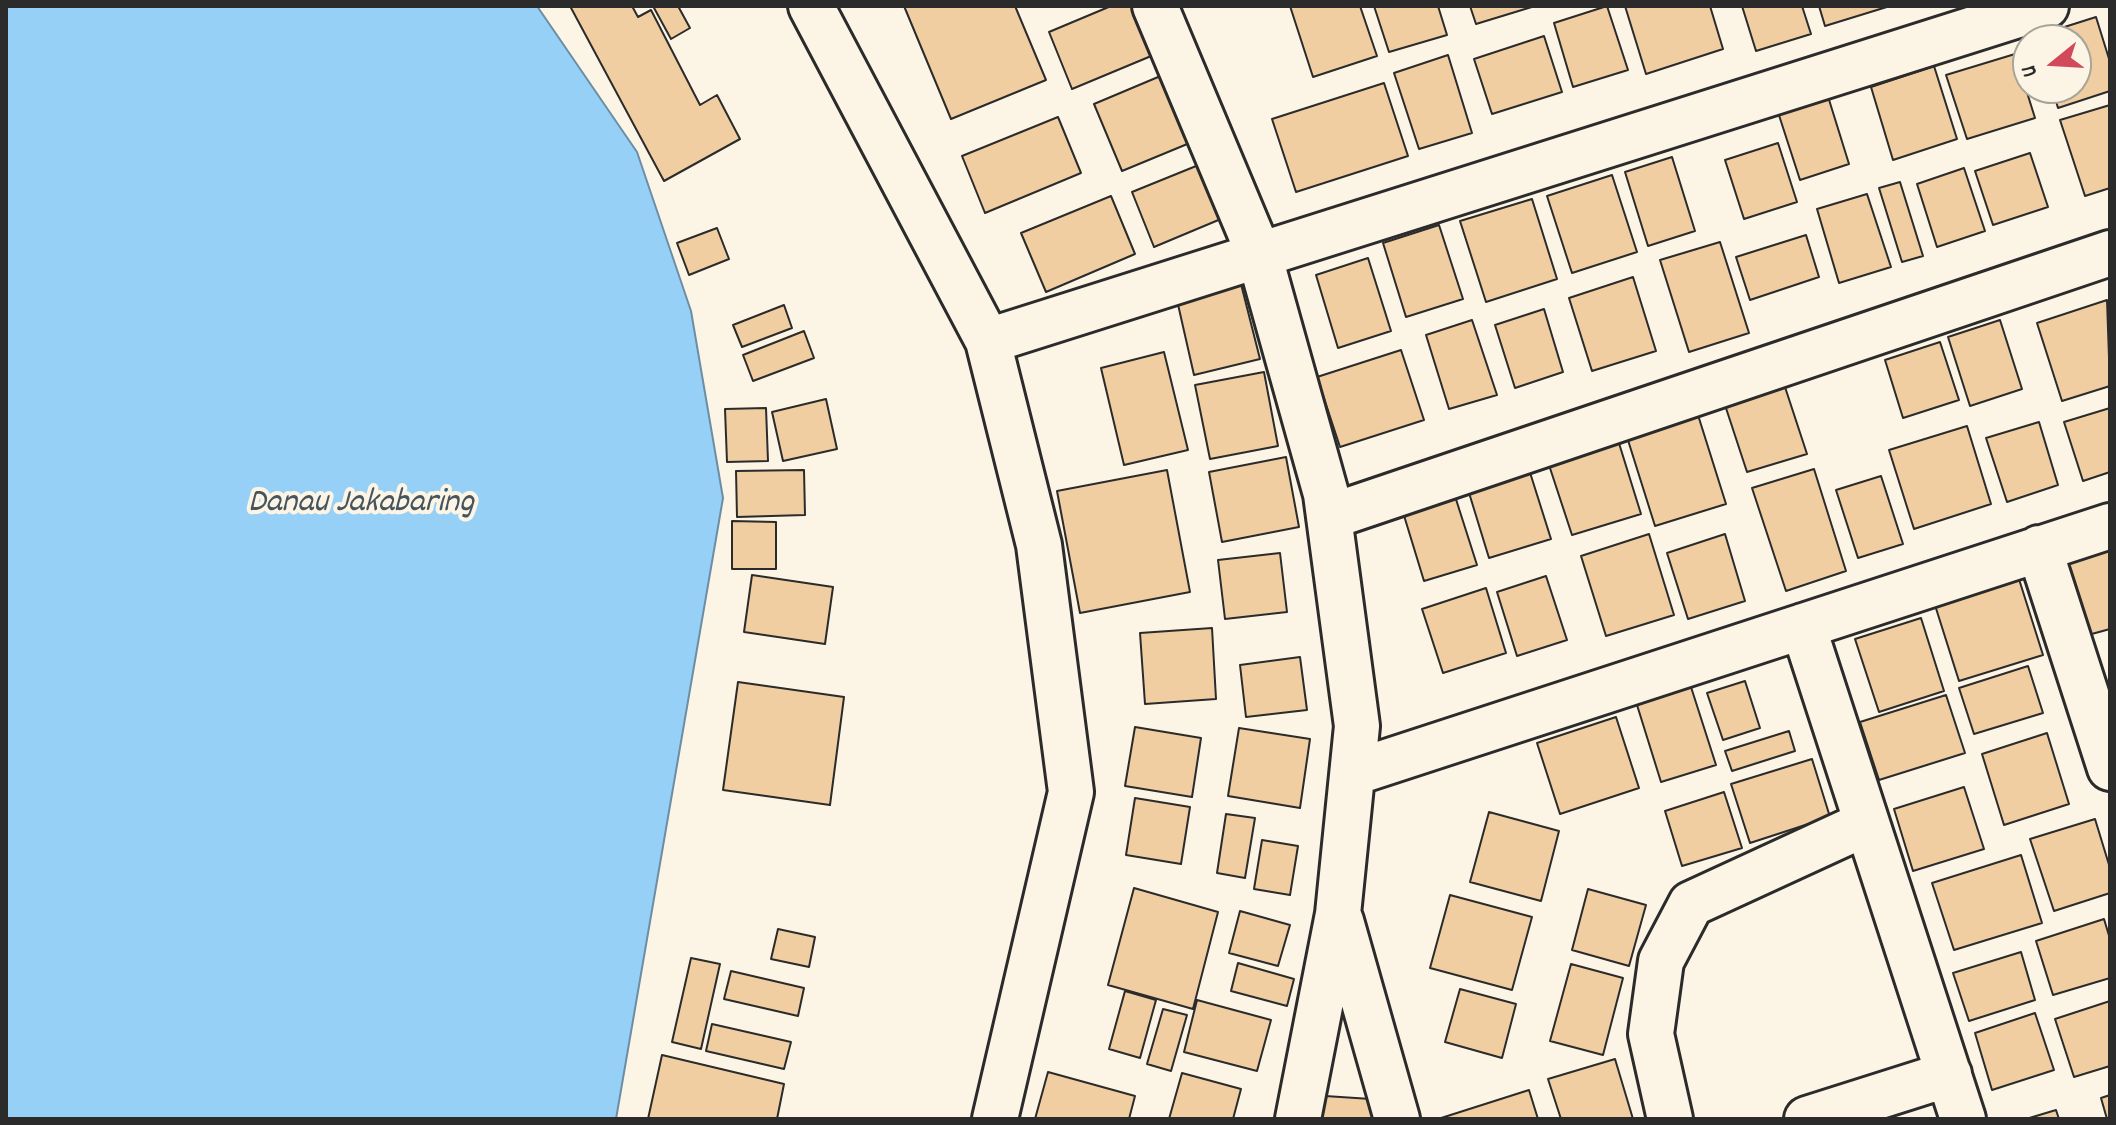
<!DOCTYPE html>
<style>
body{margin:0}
#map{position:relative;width:2116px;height:1125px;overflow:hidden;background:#fcf5e5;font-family:Dekko,sans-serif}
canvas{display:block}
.frame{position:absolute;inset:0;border:8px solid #2b2b2b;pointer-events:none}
.north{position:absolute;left:2012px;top:24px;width:80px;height:80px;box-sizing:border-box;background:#fcf5e5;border:2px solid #a8a49b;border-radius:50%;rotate:252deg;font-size:22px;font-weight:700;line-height:32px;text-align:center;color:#2b2b2b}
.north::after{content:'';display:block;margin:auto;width:28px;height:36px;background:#d1495b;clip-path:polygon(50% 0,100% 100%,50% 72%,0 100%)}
</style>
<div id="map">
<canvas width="2116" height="1125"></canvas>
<div class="frame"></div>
<div class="north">U</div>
</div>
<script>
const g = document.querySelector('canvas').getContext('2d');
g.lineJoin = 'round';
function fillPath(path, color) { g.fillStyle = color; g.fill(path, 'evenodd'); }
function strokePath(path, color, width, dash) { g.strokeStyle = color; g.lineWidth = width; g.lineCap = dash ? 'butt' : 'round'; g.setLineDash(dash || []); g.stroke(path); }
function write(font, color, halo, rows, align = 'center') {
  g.font = font + ' Dekko,sans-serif'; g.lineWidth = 8; g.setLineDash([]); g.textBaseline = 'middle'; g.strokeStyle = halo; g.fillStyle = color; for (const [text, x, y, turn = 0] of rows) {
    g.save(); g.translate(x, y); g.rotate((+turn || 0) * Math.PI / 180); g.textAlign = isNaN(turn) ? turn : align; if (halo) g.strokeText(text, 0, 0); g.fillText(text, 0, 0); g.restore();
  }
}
const water = new Path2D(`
 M 6,6 L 537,6 L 637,152 L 691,311 L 723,498 L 616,1119 L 6,1119 Z`);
const building = new Path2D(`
 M 570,6 L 632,6 L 638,17 L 651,10 L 700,105 L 717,95 L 740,139 L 664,181 Z
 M 653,6 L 678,6 L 690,28 L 671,39 Z
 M 904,6 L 1015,6 L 1046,80 L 951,119 Z
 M 1111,6 L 1136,6 L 1156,54 L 1072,89 L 1049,32 Z
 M 1290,6 L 1360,6 L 1377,56 L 1313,77 Z
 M 1374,6 L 1438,6 L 1447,35 L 1389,52 Z
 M 1470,6 L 1535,6 L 1476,24 Z
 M 1607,6 L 1628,70 L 1573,87 L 1554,23 Z
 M 1625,6 L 1710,6 L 1723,49 L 1646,74 Z
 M 1742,6 L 1802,6 L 1811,34 L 1756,51 Z
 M 1819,6 L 1890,6 L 1825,26 Z
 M 2096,17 L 2110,62 L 2110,91 L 2058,108 L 2052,88 L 2076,88 L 2076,40 L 2037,40 L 2036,36 Z
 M 1544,36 L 1562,92 L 1492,114 L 1474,59 Z
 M 2015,54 L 2035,118 L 1967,139 L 1946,75 Z
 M 1448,55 L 1472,133 L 1419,149 L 1394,73 Z
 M 1934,66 L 1957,139 L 1893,160 L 1871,87 Z
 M 1170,72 L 1197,140 L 1122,171 L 1094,104 Z
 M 1384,83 L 1408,156 L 1296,192 L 1272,119 Z
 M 1826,90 L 1849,164 L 1800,180 L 1776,106 Z
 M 2110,105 L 2110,188 L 2085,196 L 2060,120 Z
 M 1058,117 L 1081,173 L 985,213 L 962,156 Z
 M 1778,143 L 1797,202 L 1744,219 L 1725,160 Z
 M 2030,153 L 2048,207 L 1993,225 L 1975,171 Z
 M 1672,157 L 1695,231 L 1648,246 L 1625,172 Z
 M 1206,162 L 1228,216 L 1154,247 L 1132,192 Z
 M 1964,168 L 1985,231 L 1937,247 L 1917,184 Z
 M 1612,175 L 1637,252 L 1572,273 L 1547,196 Z
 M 1900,182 L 1923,256 L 1902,262 L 1879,188 Z
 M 1867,194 L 1891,267 L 1839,283 L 1817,209 Z
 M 1111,196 L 1135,254 L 1046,292 L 1021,233 Z
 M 1532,199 L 1557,279 L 1486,302 L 1460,221 Z
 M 1439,225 L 1463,299 L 1406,317 L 1383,243 Z
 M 717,228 L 729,259 L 689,275 L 677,243 Z
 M 1806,235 L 1819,277 L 1750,300 L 1736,257 Z
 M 1720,242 L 1749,333 L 1689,352 L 1660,260 Z
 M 1368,258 L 1391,331 L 1338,348 L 1316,275 Z
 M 1633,277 L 1656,351 L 1592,371 L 1569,298 Z
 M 1241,284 L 1260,359 L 1194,375 L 1177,300 Z
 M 2107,300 L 2110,386 L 2062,401 L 2037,323 Z
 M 784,305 L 792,328 L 742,347 L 733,325 Z
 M 1544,309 L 1563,372 L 1515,388 L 1495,325 Z
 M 1472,320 L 1497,395 L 1449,409 L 1426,335 Z
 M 2000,320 L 2022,389 L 1970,406 L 1948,337 Z
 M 804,331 L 814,358 L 753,381 L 743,355 Z
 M 1940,342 L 1959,400 L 1903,418 L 1885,360 Z
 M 1401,350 L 1424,420 L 1340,447 L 1317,377 Z
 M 1164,352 L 1188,450 L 1124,465 L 1101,368 Z
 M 1264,372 L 1278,446 L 1210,459 L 1195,385 Z
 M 1784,384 L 1807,454 L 1747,472 L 1724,402 Z
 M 826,399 L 837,449 L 783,461 L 772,412 Z
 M 766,408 L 768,461 L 727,462 L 725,409 Z
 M 2110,408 L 2110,472 L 2083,481 L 2064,422 Z
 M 1698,415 L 1726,504 L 1655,526 L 1627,437 Z
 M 2039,422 L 2058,485 L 2007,502 L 1986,438 Z
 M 1967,426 L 1991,504 L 1914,529 L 1889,450 Z
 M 1618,440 L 1641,514 L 1572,535 L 1548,462 Z
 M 1286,457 L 1299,527 L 1222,542 L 1209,472 Z
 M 1527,463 L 1551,539 L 1489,558 L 1466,483 Z
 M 1814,469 L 1846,571 L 1786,591 L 1752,488 Z
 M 804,470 L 805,515 L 737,517 L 736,471 Z
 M 1167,470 L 1190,592 L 1080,613 L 1057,491 Z
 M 1881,476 L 1903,544 L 1858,558 L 1836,490 Z
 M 1454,493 L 1477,565 L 1424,581 L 1402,509 Z
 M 732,521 L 776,522 L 776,569 L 732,569 Z
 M 1649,534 L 1674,615 L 1606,636 L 1581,556 Z
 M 1725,534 L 1745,601 L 1688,619 L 1667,553 Z
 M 2110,536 L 2110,629 L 2088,635 L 2062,551 Z
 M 1280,553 L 1287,612 L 1225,619 L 1218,560 Z
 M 752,575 L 833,587 L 825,644 L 744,632 Z
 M 1546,576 L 1567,640 L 1517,656 L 1497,592 Z
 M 2018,576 L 2043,655 L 1959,681 L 1934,602 Z
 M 1486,588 L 1506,653 L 1443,673 L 1422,609 Z
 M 1921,618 L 1944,691 L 1879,712 L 1855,639 Z
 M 1212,628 L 1216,699 L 1145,704 L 1140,633 Z
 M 1300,657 L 1307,710 L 1246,717 L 1240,665 Z
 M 2028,666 L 2043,713 L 1974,734 L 1959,688 Z
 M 1745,681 L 1760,728 L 1723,740 L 1707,693 Z
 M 738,682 L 844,697 L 830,805 L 723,790 Z
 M 1691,687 L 1716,765 L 1661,782 L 1637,705 Z
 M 1946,695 L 1965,753 L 1879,780 L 1860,722 Z
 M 1616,717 L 1639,788 L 1560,814 L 1537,743 Z
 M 1135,727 L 1201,738 L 1192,797 L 1125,786 Z
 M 1239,728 L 1310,739 L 1300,808 L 1228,796 Z
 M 1789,731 L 1795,751 L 1732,771 L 1725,751 Z
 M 2047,733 L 2069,804 L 2004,825 L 1982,754 Z
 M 1812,759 L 1830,817 L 1750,843 L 1731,784 Z
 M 1964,787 L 1984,849 L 1913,871 L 1894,809 Z
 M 1724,792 L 1742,848 L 1682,866 L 1665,811 Z
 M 1135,798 L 1190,807 L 1181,864 L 1126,855 Z
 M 1489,812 L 1559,831 L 1541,901 L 1470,882 Z
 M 1226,814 L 1255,818 L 1245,878 L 1217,873 Z
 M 2095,819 L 2110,868 L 2110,893 L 2054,911 L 2030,839 Z
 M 1262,840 L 1298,846 L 1290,895 L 1254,889 Z
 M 2021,855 L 2042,923 L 1954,950 L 1932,883 Z
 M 1134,888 L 1218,912 L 1193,1009 L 1108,985 Z
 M 1588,889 L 1646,905 L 1629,966 L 1572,950 Z
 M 1450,895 L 1532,917 L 1512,990 L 1430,968 Z
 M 1240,911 L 1290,925 L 1278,966 L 1229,953 Z
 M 2104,919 L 2110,939 L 2110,978 L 2053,995 L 2036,941 Z
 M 778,929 L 815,937 L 809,967 L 771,959 Z
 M 2021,952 L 2035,1000 L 1969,1021 L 1953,973 Z
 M 691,958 L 720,964 L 701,1049 L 672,1042 Z
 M 1238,963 L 1294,979 L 1287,1006 L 1231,991 Z
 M 1571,964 L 1623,978 L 1603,1055 L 1550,1041 Z
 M 731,971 L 804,988 L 798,1016 L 724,999 Z
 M 1460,989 L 1516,1004 L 1502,1058 L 1445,1042 Z
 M 1125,991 L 1156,1000 L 1140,1058 L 1109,1049 Z
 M 1197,1000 L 1271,1020 L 1257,1071 L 1184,1052 Z
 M 2110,1001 L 2110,1066 L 2074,1077 L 2055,1019 Z
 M 1163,1009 L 1187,1015 L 1171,1071 L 1147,1064 Z
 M 2035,1013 L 2054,1070 L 1992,1090 L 1975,1033 Z
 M 712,1024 L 791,1042 L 784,1069 L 706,1051 Z
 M 662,1055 L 784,1084 L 777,1119 L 648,1119 Z
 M 1615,1059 L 1633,1119 L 1561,1119 L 1548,1079 Z
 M 1048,1072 L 1135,1096 L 1129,1119 L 1035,1119 Z
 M 1182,1073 L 1241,1089 L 1233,1119 L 1169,1119 Z
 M 1529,1090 L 1538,1119 L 1438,1119 Z
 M 1310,1095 L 1386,1100 L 1385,1119 L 1309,1119 Z
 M 2110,1095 L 2110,1119 L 2107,1119 L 2101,1098 Z
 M 2056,1110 L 2059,1119 L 2026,1119 Z`);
const minor = new Path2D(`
 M 811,6 L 988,341 L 1039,545 L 1071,792 L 995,1119
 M 1155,6 L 1259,254 L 1326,494 L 1357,726 L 1338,914 L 1298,1119
 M 988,341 L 2046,6
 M 1329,517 L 2110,253
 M 2039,548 L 2110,768
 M 1803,626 L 1963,1119
 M 1353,773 L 2110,526
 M 1341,921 L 1397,1119
 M 1670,1119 L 1651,1034 L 1661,961 L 1691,904 L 1867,823
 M 1807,1119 L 1949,1074`);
const waterNames = [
 ["Danau Jakabaring",361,505]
];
fillPath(water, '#97d0f7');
strokePath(water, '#6c8ea5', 2);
fillPath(building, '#f0cea1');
strokePath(building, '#2b2b2b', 2);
strokePath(minor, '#2b2b2b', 50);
strokePath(minor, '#fcf5e5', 44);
write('italic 34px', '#46545e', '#fcf5e5', waterNames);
</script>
